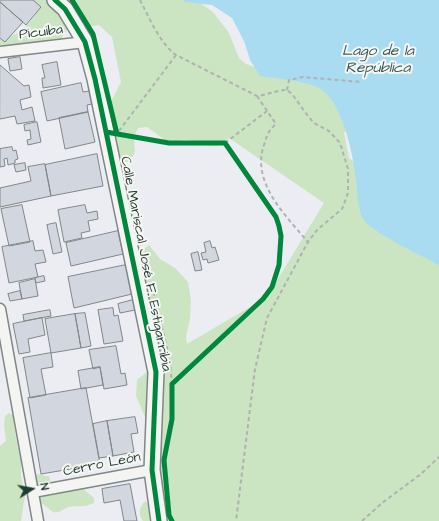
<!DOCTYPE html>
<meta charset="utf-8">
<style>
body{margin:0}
#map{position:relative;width:439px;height:521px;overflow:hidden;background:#ebedf2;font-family:"Architects Daughter",sans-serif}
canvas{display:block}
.north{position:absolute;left:12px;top:469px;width:40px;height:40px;-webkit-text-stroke:3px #f6f6f2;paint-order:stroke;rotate:79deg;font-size:11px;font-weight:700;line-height:16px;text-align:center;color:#1f3d34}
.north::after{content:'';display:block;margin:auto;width:14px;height:18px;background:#1f3d34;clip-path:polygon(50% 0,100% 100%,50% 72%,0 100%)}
</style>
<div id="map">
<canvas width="439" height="521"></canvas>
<div class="north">N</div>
</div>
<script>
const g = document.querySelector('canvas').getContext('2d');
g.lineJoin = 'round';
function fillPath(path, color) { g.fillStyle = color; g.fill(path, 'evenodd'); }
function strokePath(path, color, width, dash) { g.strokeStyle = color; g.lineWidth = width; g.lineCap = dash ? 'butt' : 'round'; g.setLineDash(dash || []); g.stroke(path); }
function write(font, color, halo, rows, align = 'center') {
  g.font = font + ' "Architects Daughter",sans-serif'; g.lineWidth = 4; g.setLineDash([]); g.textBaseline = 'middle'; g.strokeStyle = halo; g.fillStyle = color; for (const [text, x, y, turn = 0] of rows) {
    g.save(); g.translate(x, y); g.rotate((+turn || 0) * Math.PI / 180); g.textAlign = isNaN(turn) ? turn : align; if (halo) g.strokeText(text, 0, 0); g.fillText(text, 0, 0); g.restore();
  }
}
const green = new Path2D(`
 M 26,0 L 196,0 L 213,12 L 229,33 L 239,58 L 246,64 L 262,70 L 330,83 L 346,131 L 344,133 L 349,158 L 439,231 L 439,521 L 160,521 L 150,429 L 136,396 L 137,380 L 149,370 L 137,255 L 149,245 L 160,259 L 175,268 L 188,282 L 191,300 L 190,319 L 186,336 L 187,344 L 267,297 L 324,203 L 229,138 C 214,154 205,142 188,140 C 182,139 175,142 169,143 L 147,127 L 138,128 C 137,131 134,135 134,138 C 134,150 138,150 130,161 L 122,163 L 115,157 L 108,108 L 121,82 L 112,37 L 99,25 L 86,27 L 78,23 L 70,25 L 61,39 L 54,44 L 0,55 L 0,39 C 15,37 27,28 35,15 L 33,7 Z
 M 9,413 L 13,415 L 16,438 L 21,460 L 21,477 L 25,495 L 21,521 L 0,521 L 0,446 L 6,441 L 4,424 L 5,416 Z
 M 41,474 L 45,476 L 49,476 L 51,484 L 82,488 L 94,498 L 94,503 C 83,508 77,505 68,507 C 63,509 59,514 53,512 C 52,511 40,502 38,500 L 34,475 Z
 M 145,501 L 151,508 L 155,521 L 143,521 C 138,514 139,507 145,501 Z`);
const water = new Path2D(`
 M 183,0 L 439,0 L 439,265 C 423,256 369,232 362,217 C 357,204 357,187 355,172 C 352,150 341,99 319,88 C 301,80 279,79 260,76 L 250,60 L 244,41 L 232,18 L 212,5 L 185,2 Z`);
const building = new Path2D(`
 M 0,0 L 33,0 L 41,7 L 26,25 L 0,2 Z
 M 0,2 L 23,22 L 5,42 L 0,38 Z
 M 20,57 L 22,69 L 10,71 L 8,59 Z
 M 57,62 L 61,85 L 43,88 L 42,78 L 45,78 L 42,65 Z
 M 0,65 L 24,86 L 29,85 L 31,97 L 20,100 L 22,110 L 32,107 L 35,121 L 17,124 L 15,116 L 0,119 Z
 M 81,83 L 83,92 L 89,91 L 92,104 L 87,105 L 88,112 L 47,121 L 41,92 Z
 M 88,112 L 95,142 L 65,149 L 59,118 Z
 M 37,122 L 41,142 L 28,145 L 27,140 L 31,139 L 30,130 L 25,131 L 24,125 Z
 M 12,147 L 13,151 L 16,150 L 18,159 L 15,160 L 15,163 L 8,165 L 7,158 L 4,159 L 5,166 L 0,167 L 0,149 Z
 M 97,154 L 103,186 L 51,196 L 45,165 Z
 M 25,163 L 26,170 L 16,172 L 14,165 Z
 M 45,164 L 51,196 L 0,207 L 0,188 L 31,181 L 28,167 Z
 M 22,205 L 30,242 L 9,246 L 1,209 Z
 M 85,205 L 87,213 L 97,211 L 98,219 L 88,221 L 90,231 L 81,233 L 82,238 L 64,242 L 58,210 Z
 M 56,223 L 62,252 L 53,254 L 47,225 Z
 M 118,231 L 123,254 L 71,266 L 66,243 Z
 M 33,241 L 35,251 L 43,250 L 46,262 L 35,264 L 38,277 L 9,283 L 2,247 Z
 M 210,241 L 212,248 L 215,247 L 219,260 L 208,263 L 207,259 L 203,260 L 201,253 L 206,252 L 204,243 Z
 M 198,252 L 202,270 L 195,271 L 191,254 Z
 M 126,265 L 132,294 L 74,308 L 68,277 Z
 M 44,276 L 45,281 L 36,283 L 35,278 Z
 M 35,279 L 38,296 L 22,299 L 19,283 Z
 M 20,291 L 22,299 L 10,301 L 8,294 Z
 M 133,300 L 135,310 L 120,313 L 118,304 Z
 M 113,308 L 114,316 L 118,315 L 123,341 L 104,344 L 98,310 Z
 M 50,310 L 51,316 L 24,321 L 23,315 Z
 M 85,313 L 91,346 L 81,348 L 75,314 Z
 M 75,314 L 81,348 L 51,353 L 45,319 Z
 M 42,318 L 45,335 L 28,339 L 30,352 L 19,354 L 13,324 Z
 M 116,346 L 121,374 L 125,373 L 127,385 L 104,389 L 100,367 L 93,369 L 89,350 Z
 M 51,353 L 53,367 L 41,369 L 46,395 L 30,398 L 23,358 Z
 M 100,367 L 103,385 L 81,389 L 78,371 Z
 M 86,388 L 100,464 L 41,474 L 28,398 Z
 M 135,417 L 138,433 L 131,434 L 134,452 L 113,456 L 107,421 Z
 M 107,421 L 113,456 L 99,458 L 93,424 Z
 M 130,484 L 137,521 L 124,521 L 120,500 L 104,503 L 102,489 Z`);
const path = new Path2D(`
 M 140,0 C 150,19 159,42 176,55 L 257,96 C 267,95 277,90 287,90 L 292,94 L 308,116 L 314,123 L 329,131 L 340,143 L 348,169 L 348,193 L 342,209 L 317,230 L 308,242 L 267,318 L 255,369 L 236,521
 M 287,90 L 289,80 L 303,77 L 361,82
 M 257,96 L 276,124 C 268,131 267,135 264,145 C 251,182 285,215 308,242
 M 119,131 L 176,55
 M 225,143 L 267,111
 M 152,285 L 170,361 L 172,384
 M 362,521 L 382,503 L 421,474 L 439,457`);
const street = new Path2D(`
 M 0,52 L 85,42
 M 0,309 L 38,521
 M 33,492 L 152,470`);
const secondary = new Path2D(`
 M 55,0 L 65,9 L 85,42 L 95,79 L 156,372 L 152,470 L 159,521`);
const cycleway = new Path2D(`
 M 55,0 L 65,9 L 85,42 L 95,79 L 156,372 L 152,470 L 159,521
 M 72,0 L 93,34 L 117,134
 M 106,132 L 169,143 L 225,143 L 276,217 L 279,226 L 281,236 L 279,265 L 272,287 L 263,299 L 172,384 L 172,419 L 164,460 L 169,515 L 172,521`);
const streetNames = [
 ["Picuiba",41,33,-7],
 ["Calle Mariscal José F. Estigarribia",145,264,79],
 ["Cerro León",102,465,-11]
];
const waterNames = [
 ["Lago de la",378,52],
 ["República",378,69]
];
fillPath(green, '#cbe4c2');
fillPath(water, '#aadcf1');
fillPath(building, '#d2d7df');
strokePath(building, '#808787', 1);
strokePath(street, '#808787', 13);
strokePath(secondary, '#808787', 18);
strokePath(path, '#afb2b1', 2, [4, 3]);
strokePath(street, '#f4f4f3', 10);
strokePath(secondary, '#f4f4f3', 15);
strokePath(cycleway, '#00873e', 5);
write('14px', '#1f3d34', '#f6f6f2', streetNames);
write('italic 15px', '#355b5a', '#f6f6f2', waterNames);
</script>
